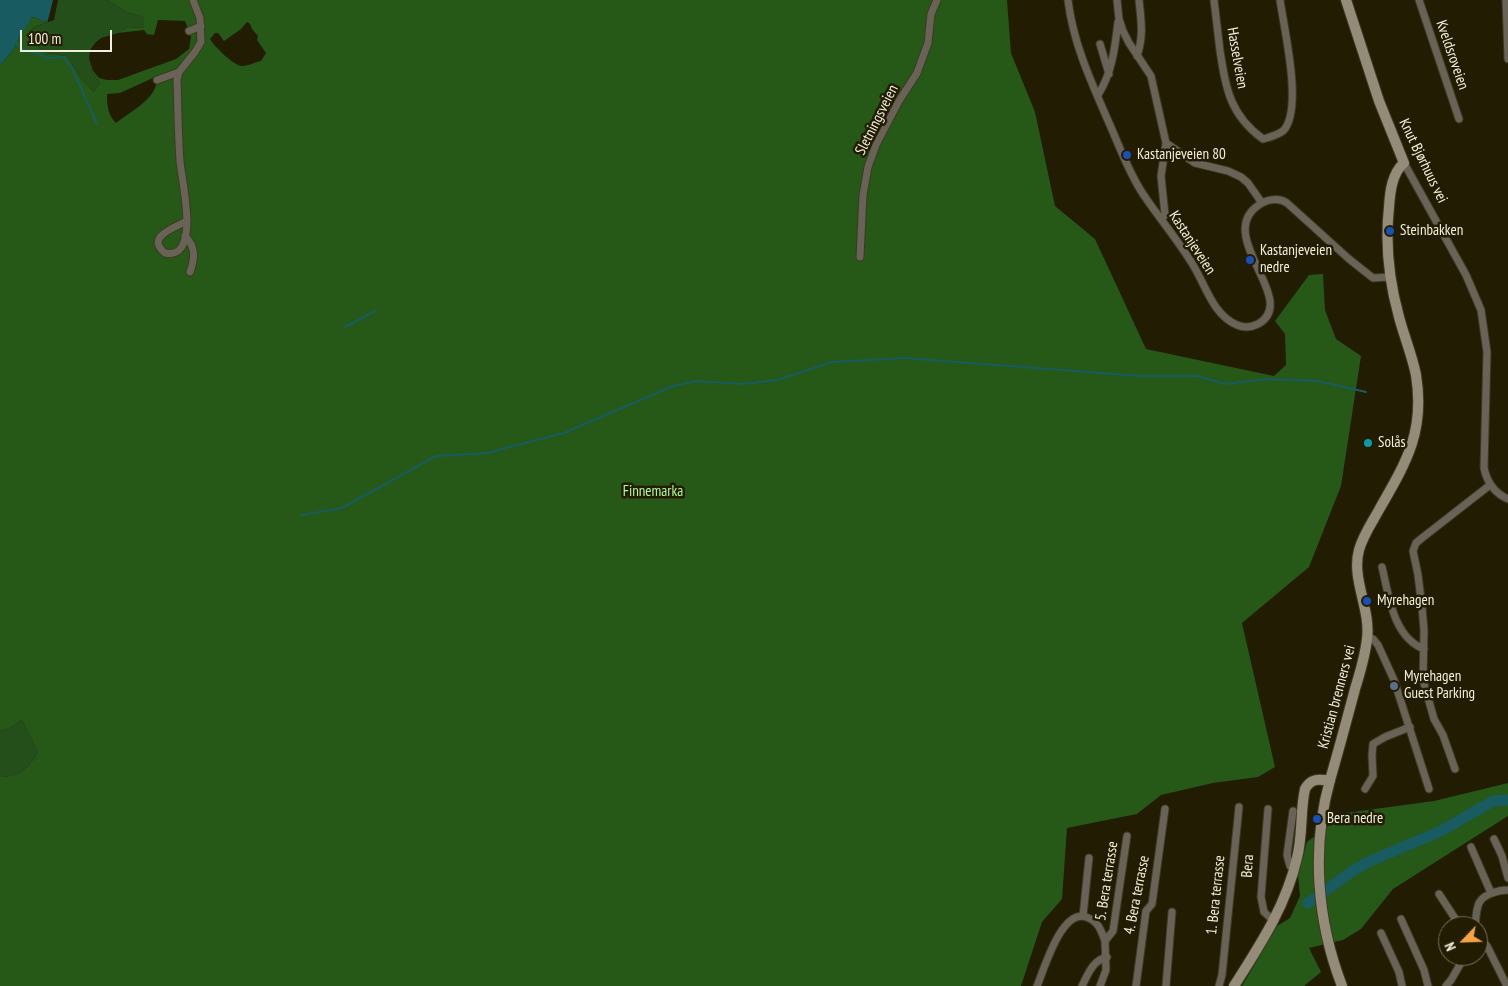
<!DOCTYPE html>
<meta charset="utf-8">
<style>
body{margin:0}
#map{position:relative;width:1508px;height:986px;overflow:hidden;background:#211c02;font-family:"PT Sans Narrow",sans-serif}
canvas{display:block}
.north{position:absolute;left:1438px;top:916px;width:50px;height:50px;box-sizing:border-box;background:#211c02;border:1px solid #75705a;border-radius:50%;rotate:246deg;font-size:14px;font-weight:700;line-height:20px;text-align:center;color:#f2efdf}
.north::after{content:'';display:block;margin:auto;width:18px;height:22px;background:#f5a345;clip-path:polygon(50% 0,100% 100%,50% 72%,0 100%)}
.scale{position:absolute;left:20px;top:30px;width:92px;height:22px;box-sizing:border-box;border:2px solid #f2efdf;border-top:0;padding-left:6px;font-size:15px;line-height:18px;white-space:nowrap;color:#f2efdf;-webkit-text-stroke:4px #211c02;paint-order:stroke}
</style>
<div id="map">
<canvas width="1508" height="986"></canvas>
<div class="north">N</div>
<div class="scale">100 m</div>
</div>
<script>
const g = document.querySelector('canvas').getContext('2d');
g.lineJoin = 'round';
function fillPath(path, color) { g.fillStyle = color; g.fill(path, 'evenodd'); }
function strokePath(path, color, width, dash) { g.strokeStyle = color; g.lineWidth = width; g.lineCap = dash ? 'butt' : 'round'; g.setLineDash(dash || []); g.stroke(path); }
function write(font, color, halo, rows, align = 'center') {
  g.font = font + ' "PT Sans Narrow",sans-serif'; g.lineWidth = 5; g.setLineDash([]); g.textBaseline = 'middle'; g.strokeStyle = halo; g.fillStyle = color; for (const [text, x, y, turn = 0] of rows) {
    g.save(); g.translate(x, y); g.rotate((+turn || 0) * Math.PI / 180); g.textAlign = isNaN(turn) ? turn : align; if (halo) g.strokeText(text, 0, 0); g.fillText(text, 0, 0); g.restore();
  }
}
const green = new Path2D(`
 M 58,0 L 107,0 L 127,12 L 144,17 L 144,28 L 128,27 L 118,33 L 101,38 L 95,43 L 90,50 L 89,58 L 92,72 L 100,83 L 94,92 L 80,77 L 67,56 L 46,53 L 33,42 L 29,31 L 34,27 L 54,20 Z
 M 22,720 L 38,752 C 29,768 19,777 0,777 L 0,731 L 10,728 Z`);
const forest = new Path2D(`
 M 107,0 L 1007,0 L 1011,53 L 1035,112 L 1055,206 L 1095,239 L 1146,349 L 1274,376 L 1286,365 L 1285,334 L 1275,321 L 1309,275 L 1323,274 L 1325,310 L 1336,339 L 1361,356 L 1341,486 L 1309,567 L 1242,623 L 1275,767 L 1258,777 L 1213,783 L 1161,795 L 1137,814 L 1067,828 L 1062,899 L 1042,922 L 1021,986 L 0,986 L 0,777 C 19,777 29,768 38,752 L 22,720 L 10,728 L 0,731 L 0,65 L 13,50 L 22,31 L 32,17 L 37,18 L 43,22 L 48,20 L 48,22 L 34,27 L 29,31 L 33,42 L 46,53 L 67,56 L 80,77 L 94,92 L 100,83 L 92,72 L 89,58 L 93,71 L 99,78 L 107,80 L 118,80 L 176,59 L 189,49 L 191,37 L 185,21 L 158,20 L 154,35 L 147,34 L 144,30 L 118,33 L 128,27 L 144,28 L 144,17 L 127,12 ZM 247,22 L 250,24 L 252,29 L 258,36 L 257,40 L 266,53 L 261,61 C 255,62 248,66 242,66 C 234,66 214,46 210,39 L 215,33 L 218,33 L 224,41 L 241,29 ZM 153,78 L 157,80 C 156,99 130,112 116,123 C 108,115 107,105 107,94 L 120,93 Z
 M 1508,783 L 1508,816 L 1393,889 L 1361,929 L 1343,940 L 1309,948 L 1321,972 L 1304,986 L 1242,986 L 1277,926 L 1290,918 L 1300,896 L 1298,875 L 1307,842 L 1345,813 L 1434,801 Z`);
const water = new Path2D(`
 M 0,0 L 53,0 L 48,20 L 43,22 L 37,18 L 32,17 L 25,29 L 22,31 L 13,50 L 0,65 Z`);
const stream = new Path2D(`
 M 16,42 C 27,58 33,47 46,58 L 64,57 L 73,70 L 97,124
 M 345,327 L 375,311
 M 301,515 L 342,508 L 436,456 L 487,453 L 564,433 L 673,386 L 698,381 L 743,384 L 777,380 L 832,362 L 904,358 L 1140,376 L 1197,376 L 1225,384 L 1266,379 L 1318,381 L 1366,392`);
const river = new Path2D(`
 M 1308,903 L 1354,870 L 1368,862 L 1441,831 L 1493,801 L 1508,800`);
const street = new Path2D(`
 M 1068,0 C 1073,44 1093,86 1110,125 C 1120,148 1129,173 1143,194 C 1159,218 1178,240 1193,265 C 1206,286 1213,315 1237,325 C 1244,328 1252,327 1258,324 C 1302,300 1209,233 1262,203 C 1269,199 1280,198 1287,203 L 1349,259 L 1373,278 L 1390,277
 M 1117,0 L 1119,19 L 1123,31 L 1129,43 L 1151,76 L 1166,143 L 1195,163 L 1228,171 L 1241,177 L 1248,183 L 1262,203
 M 1214,0 C 1216,17 1218,34 1220,51 C 1226,89 1230,115 1263,139 C 1270,137 1279,135 1284,130 C 1303,107 1284,29 1280,0
 M 1419,0 L 1459,119
 M 1506,0 L 1508,59
 M 189,31 L 201,26
 M 1100,44 L 1109,74
 M 1137,56 C 1144,36 1141,20 1139,0
 M 179,72 L 177,80 C 178,107 178,134 180,161 C 181,178 202,261 165,253 C 145,237 174,228 187,221
 M 157,80 L 179,72 L 195,52 L 201,42 L 200,18 L 193,0
 M 1098,95 C 1112,73 1115,48 1118,22
 M 1404,163 L 1466,275 L 1481,310 L 1487,352 L 1484,468 C 1487,482 1494,493 1508,499
 M 1161,219 L 1165,215 L 1161,176 L 1166,143
 M 185,236 C 196,247 195,258 190,272
 M 860,257 L 863,195 L 868,167 L 876,145 L 899,101 L 917,73 L 928,43 L 931,14 L 937,0
 M 1382,567 C 1389,596 1393,637 1424,649
 M 1368,637 L 1373,639 L 1378,645 L 1394,680 L 1429,789
 M 1455,769 L 1443,735 L 1434,719 L 1423,680 L 1424,630 L 1422,607 L 1418,575 L 1413,551 L 1416,543 L 1422,538 L 1490,485
 M 1365,789 L 1373,776 L 1372,755 L 1373,744 L 1385,737 L 1410,727
 M 1268,809 L 1261,897 L 1264,912 L 1274,921
 M 1293,811 L 1287,855 L 1290,866 L 1295,868
 M 1494,839 L 1502,856 L 1508,878
 M 1471,847 L 1491,893
 M 1439,894 L 1460,926
 M 1083,916 L 1089,858
 M 1401,919 L 1424,970 L 1428,986
 M 1475,926 C 1476,919 1476,912 1478,906 C 1480,895 1498,890 1508,890
 M 1381,933 L 1399,972 L 1402,986
 M 1478,936 L 1487,946 L 1507,986
 M 1037,986 C 1044,970 1061,909 1086,917 C 1098,921 1101,930 1105,941
 M 1082,986 C 1088,974 1093,960 1107,957
 M 1100,986 L 1106,970 L 1105,941 L 1113,931 L 1127,836
 M 1136,986 L 1146,911 L 1152,904 L 1165,809
 M 1166,986 L 1172,912
 M 1219,986 L 1222,975 L 1239,807
 M 1446,986 L 1451,980 L 1465,956`);
const secondary = new Path2D(`
 M 1234,986 C 1260,945 1286,906 1297,858 C 1303,835 1300,811 1305,789 C 1311,778 1319,779 1330,781
 M 1342,986 C 1317,921 1311,848 1330,780 C 1339,749 1347,719 1355,689 C 1360,673 1365,656 1367,639 C 1371,609 1351,579 1359,550 C 1363,535 1373,521 1380,508 C 1407,461 1425,431 1416,375 C 1412,355 1404,336 1399,317 C 1389,281 1385,244 1389,207 C 1390,192 1392,173 1404,163 L 1379,101 L 1346,0`);
const markers = [
 [1127,155,5,"#1a4fb4"],
 [1390,231,5,"#1a4fb4"],
 [1250,260,5,"#1a4fb4"],
 [1368,443,5,"#0f9aa8"],
 [1367,601,5,"#1a4fb4"],
 [1394,686,5,"#5c6f8a"],
 [1317,819,5,"#1a4fb4"]
];
const streetNames = [
 ["Kveldsroveien",1452,55,71],
 ["Hasselveien",1237,58,80],
 ["Sletningsveien",877,120,-63],
 ["Knut Bjørhuus vei",1423,161,64],
 ["Kastanjeveien",1192,243,57],
 ["Kristian brenners vei",1337,697,-75],
 ["Bera",1248,866,-86],
 ["5. Bera terrasse",1107,881,-81],
 ["4. Bera terrasse",1137,895,-79],
 ["1. Bera terrasse",1216,895,-84]
];
const poiNames = [
 ["Kastanjeveien 80",1137,155],
 ["Steinbakken",1400,231],
 ["Kastanjeveien",1260,251],
 ["nedre",1260,268],
 ["Solås",1378,443],
 ["Myrehagen",1377,601],
 ["Myrehagen",1404,677],
 ["Guest Parking",1404,694],
 ["Bera nedre",1327,819]
];
const parkNames = [
 ["Finnemarka",653,492]
];
fillPath(green, '#254f1a');
fillPath(forest, '#265818');
fillPath(water, '#185c61');
strokePath(stream, '#185c61', 2);
strokePath(river, '#185c61', 11);
strokePath(street, '#3e3a21', 9);
strokePath(secondary, '#3e3a21', 12);
strokePath(street, '#696257', 7);
strokePath(secondary, '#958b79', 10);
for (const [x, y, r, color] of markers) { const dot = new Path2D(); dot.arc(x, y, r, 0, 2 * Math.PI); g.fillStyle = color; g.fill(dot); strokePath(dot, '#211c02', 2); }
write('15px', '#f2efdf', '#211c02', streetNames);
write('15px', '#f2efdf', '#211c02', poiNames, 'left');
write('15px', '#b0f99f', '#211c02', parkNames);
</script>
